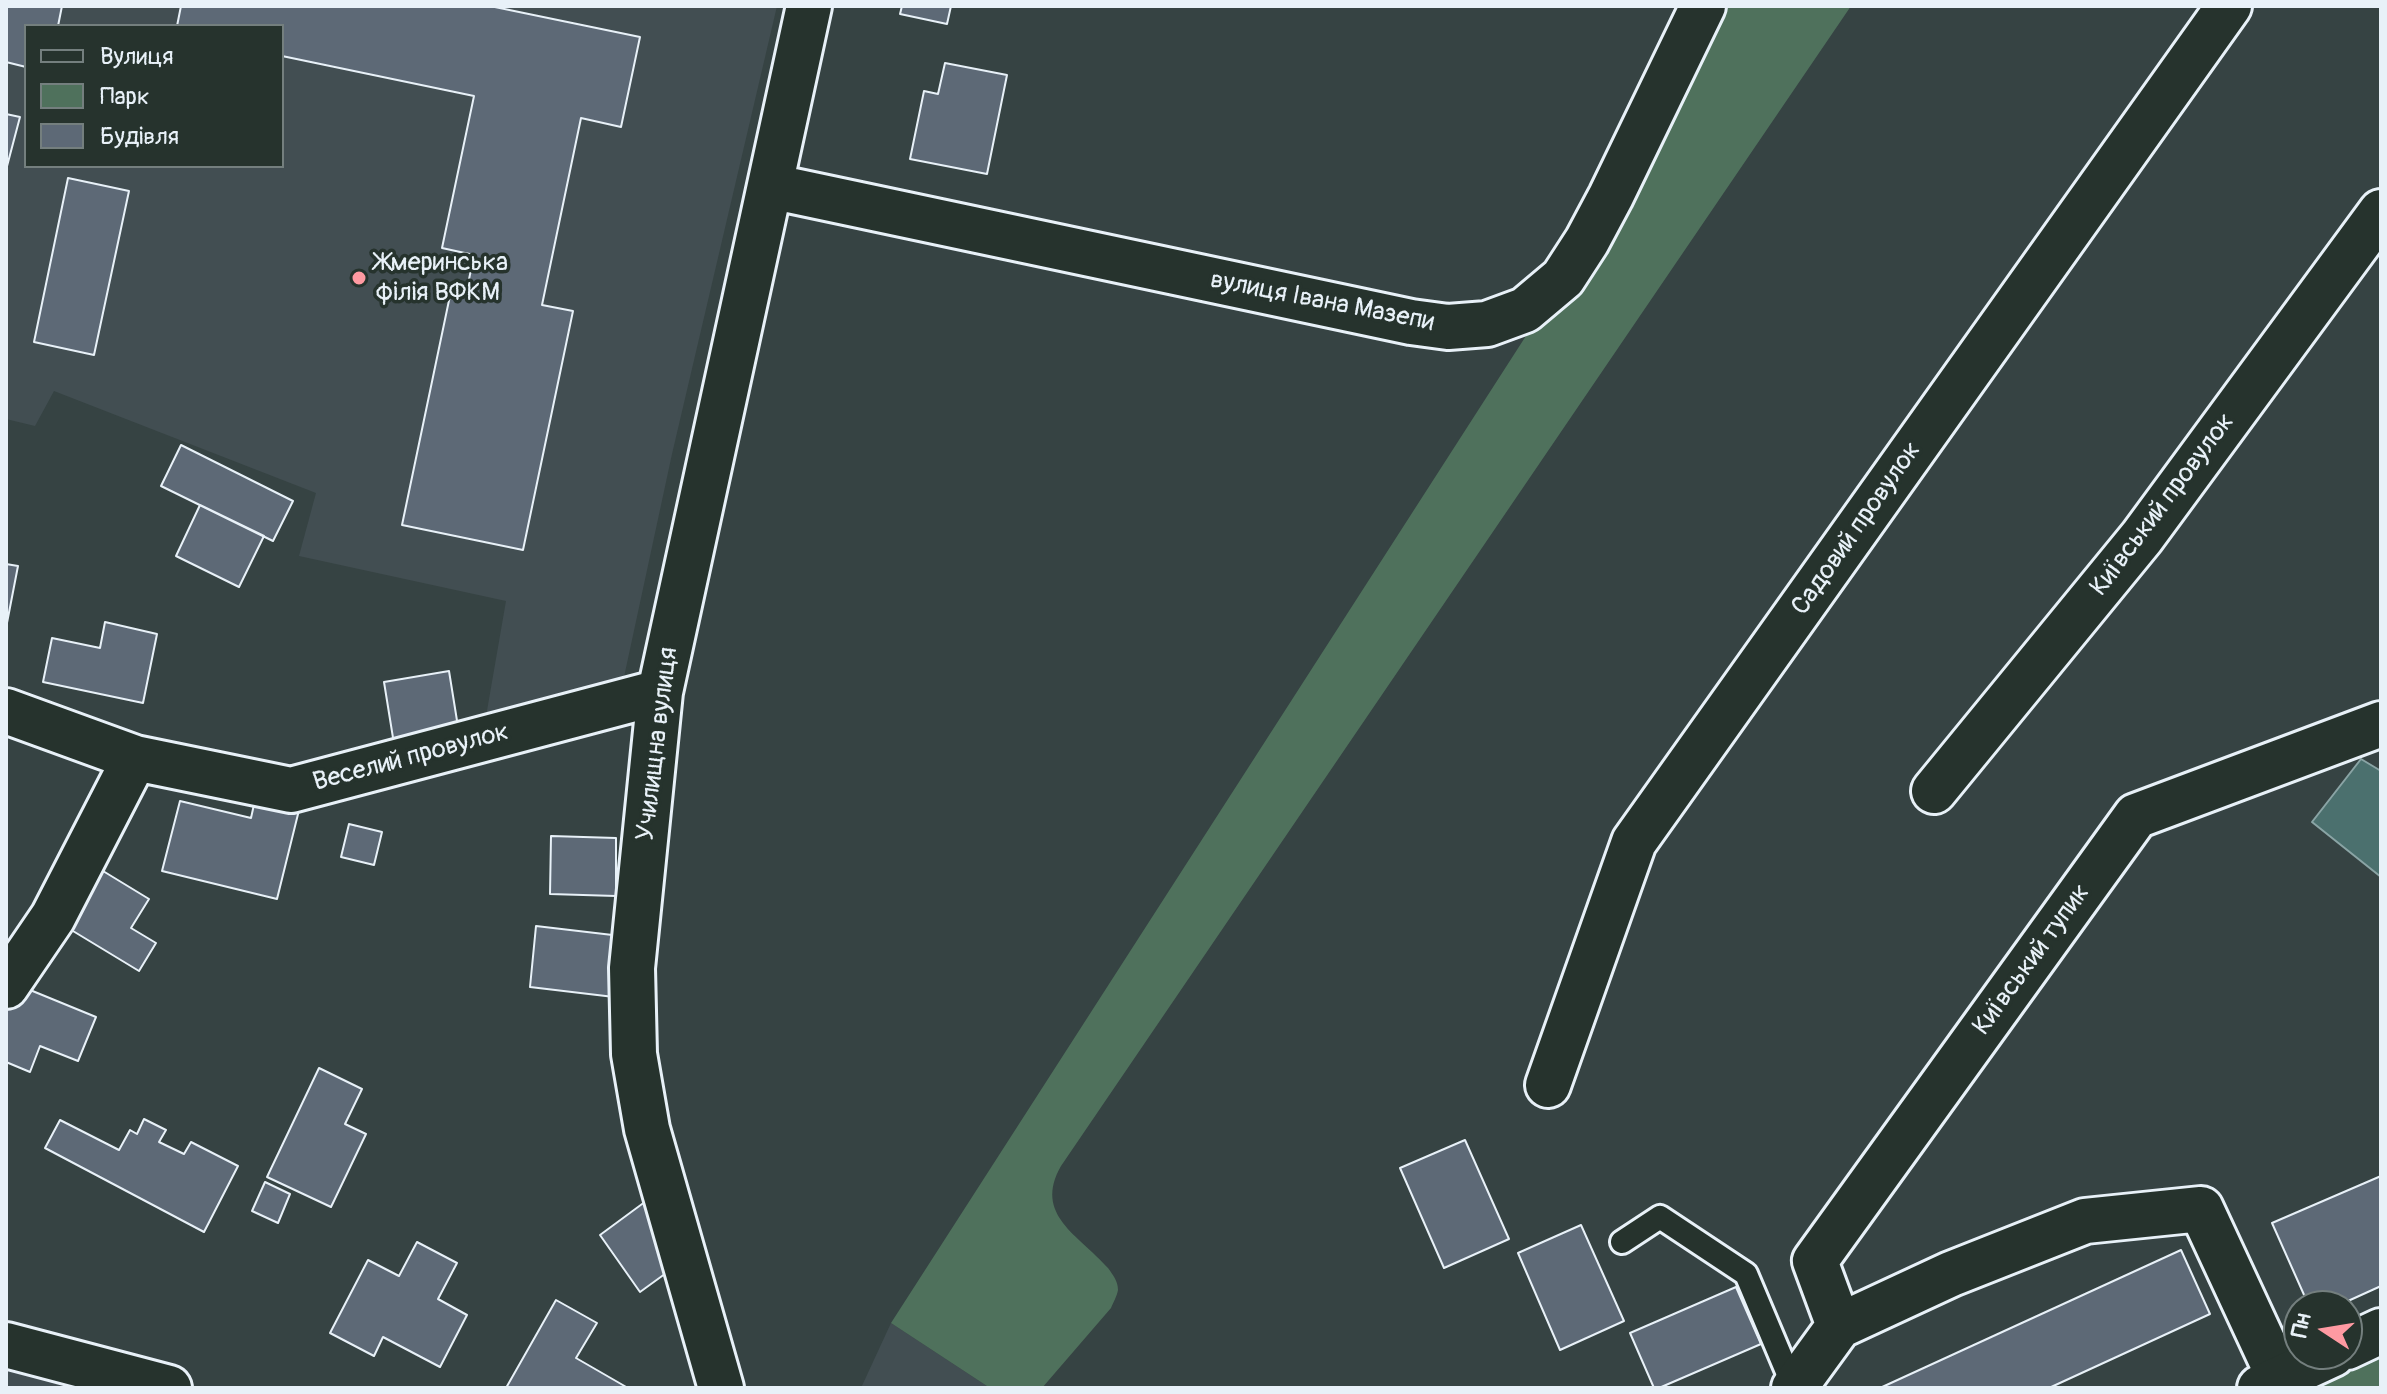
<!DOCTYPE html>
<meta charset="utf-8">
<style>
body{margin:0}
#map{position:relative;width:2387px;height:1394px;overflow:hidden;background:#364343;font-family:Pangolin,sans-serif}
canvas{display:block}
.frame{position:absolute;inset:0;border:8px solid #e8f1f8;pointer-events:none}
.legend{position:absolute;left:24px;top:24px;width:260px;height:144px;box-sizing:border-box;background:#26332d;border:2px solid #747f7e;margin:0;padding:10px 14px;list-style:none;font-size:24px;color:#e8f1f8}
.legend li{display:flex;align-items:center;gap:16px;height:40px}
.legend b{width:40px;border:2px solid #747f7e}
.north{position:absolute;left:2283px;top:1290px;width:80px;height:80px;box-sizing:border-box;background:#26332d;border:2px solid #747f7e;border-radius:50%;rotate:282deg;font-size:22px;font-weight:700;line-height:32px;text-align:center;color:#e8f1f8}
.north::after{content:'';display:block;margin:auto;width:28px;height:36px;background:#ff9aa2;clip-path:polygon(50% 0,100% 100%,50% 72%,0 100%)}
</style>
<div id="map">
<canvas width="2387" height="1394"></canvas>
<div class="frame"></div>
<ul class="legend">
<li><b style="height:10px;background:#26332d"></b>Вулиця</li>
<li><b style="height:22px;background:#4f715c"></b>Парк</li>
<li><b style="height:22px;background:#5d6976"></b>Будівля</li>
</ul>
<div class="north">Пн</div>
</div>
<script>
const g = document.querySelector('canvas').getContext('2d');
g.lineJoin = 'round';
function fillPath(path, color) { g.fillStyle = color; g.fill(path, 'evenodd'); }
function strokePath(path, color, width, dash) { g.strokeStyle = color; g.lineWidth = width; g.lineCap = dash ? 'butt' : 'round'; g.setLineDash(dash || []); g.stroke(path); }
function write(font, color, halo, rows, align = 'center') {
  g.font = font + ' Pangolin,sans-serif'; g.lineWidth = 7; g.setLineDash([]); g.textBaseline = 'middle'; g.strokeStyle = halo; g.fillStyle = color; for (const [text, x, y, turn = 0] of rows) {
    g.save(); g.translate(x, y); g.rotate((+turn || 0) * Math.PI / 180); g.textAlign = isNaN(turn) ? turn : align; if (halo) g.strokeText(text, 0, 0); g.fillText(text, 0, 0); g.restore();
  }
}
const built = new Path2D(`
 M 6,6 L 777,6 L 672,454 L 624,677 L 484,728 L 506,601 L 299,556 L 316,493 L 54,391 L 35,426 L 6,419 ZM 26,26 L 282,26 L 282,166 L 26,166 Z
 M 891,1323 L 990,1388 L 861,1388 Z
 M 6,1345 L 169,1388 L 6,1388 Z`);
const green = new Path2D(`
 M 1703,6 L 1851,6 L 1061,1166 C 1033,1215 1079,1235 1108,1268 C 1113,1275 1118,1281 1118,1290 C 1117,1296 1113,1303 1111,1308 L 1042,1388 L 990,1388 L 891,1323 L 1587,241 Z
 M 2381,1331 L 2381,1388 L 2260,1388 Z`);
const water = new Path2D(`
 M 2361,759 L 2381,771 L 2381,877 L 2312,822 Z`);
const building = new Path2D(`
 M 6,6 L 62,6 L 58,26 L 26,26 L 26,67 L 6,62 Z
 M 181,6 L 490,6 L 640,37 L 621,127 L 581,118 L 542,305 L 573,311 L 523,550 L 402,525 L 452,286 L 467,289 L 474,255 L 442,248 L 474,96 L 282,56 L 282,26 L 177,26 Z
 M 902,6 L 951,6 L 947,24 L 900,14 Z
 M 945,63 L 1007,75 L 987,174 L 910,159 L 924,91 L 938,94 Z
 M 6,114 L 20,117 L 6,170 Z
 M 68,178 L 129,191 L 94,355 L 34,342 Z
 M 181,445 L 293,501 L 273,541 L 161,486 Z
 M 200,505 L 264,536 L 239,587 L 176,556 Z
 M 6,564 L 18,566 L 6,628 Z
 M 105,622 L 157,634 L 143,703 L 43,682 L 52,638 L 100,648 Z
 M 449,671 L 459,733 L 394,744 L 384,682 Z
 M 257,791 L 301,802 L 277,899 L 162,871 L 180,801 L 251,818 Z
 M 349,824 L 382,832 L 374,865 L 341,857 Z
 M 551,836 L 616,838 L 616,896 L 550,894 Z
 M 103,871 L 149,899 L 131,928 L 156,943 L 139,971 L 68,928 Z
 M 536,926 L 621,936 L 614,997 L 530,987 Z
 M 13,983 L 96,1017 L 78,1061 L 40,1046 L 30,1072 L 6,1062 L 6,1001 Z
 M 319,1068 L 362,1089 L 345,1124 L 366,1134 L 331,1207 L 267,1177 Z
 M 144,1119 L 166,1130 L 159,1142 L 184,1154 L 191,1142 L 238,1166 L 204,1232 L 45,1148 L 60,1120 L 119,1150 L 130,1130 L 137,1134 Z
 M 1465,1140 L 1509,1239 L 1444,1268 L 1400,1168 Z
 M 2381,1176 L 2381,1286 L 2337,1306 L 2309,1306 L 2272,1223 Z
 M 265,1182 L 290,1194 L 278,1223 L 252,1211 Z
 M 657,1193 L 680,1263 L 640,1292 L 600,1235 Z
 M 1581,1225 L 1624,1321 L 1560,1350 L 1518,1253 Z
 M 417,1242 L 457,1263 L 438,1299 L 467,1315 L 440,1367 L 383,1337 L 374,1356 L 330,1333 L 368,1260 L 399,1276 Z
 M 2181,1250 L 2210,1314 L 2049,1388 L 1880,1388 Z
 M 1736,1287 L 1761,1344 L 1659,1388 L 1654,1388 L 1630,1333 Z
 M 556,1300 L 597,1323 L 576,1358 L 628,1388 L 506,1388 Z`);
const service = new Path2D(`
 M 1622,1242 L 1660,1217 L 1746,1274 L 1794,1388`);
const minor = new Path2D(`
 M 770,186 L 1411,322 L 1448,327 L 1487,324 L 1525,310 L 1563,278 L 1587,241 L 1611,196 L 1703,6
 M 6,711 L 135,758 L 291,790 L 660,692
 M 1934,791 L 2142,537 L 2381,212
 M 6,986 L 53,917 L 135,758
 M 1548,1085 L 1634,842 L 2229,6
 M 1839,1326 L 1815,1261 L 2136,816 L 2381,724
 M 721,1388 L 647,1129 L 634,1054 L 632,968 L 660,692 L 809,6
 M 1794,1388 L 1839,1326 L 1951,1274 L 2085,1221 L 2201,1209 L 2280,1379`);
const tertiary = new Path2D(`
 M 6,1345 L 169,1388
 M 2347,1347 L 2381,1331
 M 2260,1388 L 2333,1354`);
const markers = [
 [359,278,8,"#ff9aa2"]
];
const poiNames = [
 ["Жмеринська",375,263],
 ["філія ВФКМ",375,293]
];
const streetNames = [
 ["вулиця Івана Мазепи",1322,302,11],
 ["Київський провулок",2163,505,-53],
 ["Садовий провулок",1857,529,-55],
 ["Училищна вулиця",658,744,-83],
 ["Веселий провулок",411,758,-15],
 ["Київський тупик",2032,960,-54]
];
fillPath(built, '#424e52');
fillPath(green, '#4f715c');
fillPath(water, '#4b706e');
strokePath(water, '#8aa4a5', 2);
fillPath(building, '#5d6976');
strokePath(building, '#e8f1f8', 2);
strokePath(service, '#e8f1f8', 28);
strokePath(minor, '#e8f1f8', 50);
strokePath(tertiary, '#e8f1f8', 50);
strokePath(service, '#26332d', 22);
strokePath(minor, '#26332d', 44);
strokePath(tertiary, '#26332d', 44);
for (const [x, y, r, color] of markers) { const dot = new Path2D(); dot.arc(x, y, r, 0, 2 * Math.PI); g.fillStyle = color; g.fill(dot); strokePath(dot, '#26332d', 3); }
write('26px', '#e8f1f8', '#26332d', poiNames, 'left');
write('26px', '#e8f1f8', '#26332d', streetNames);
</script>
